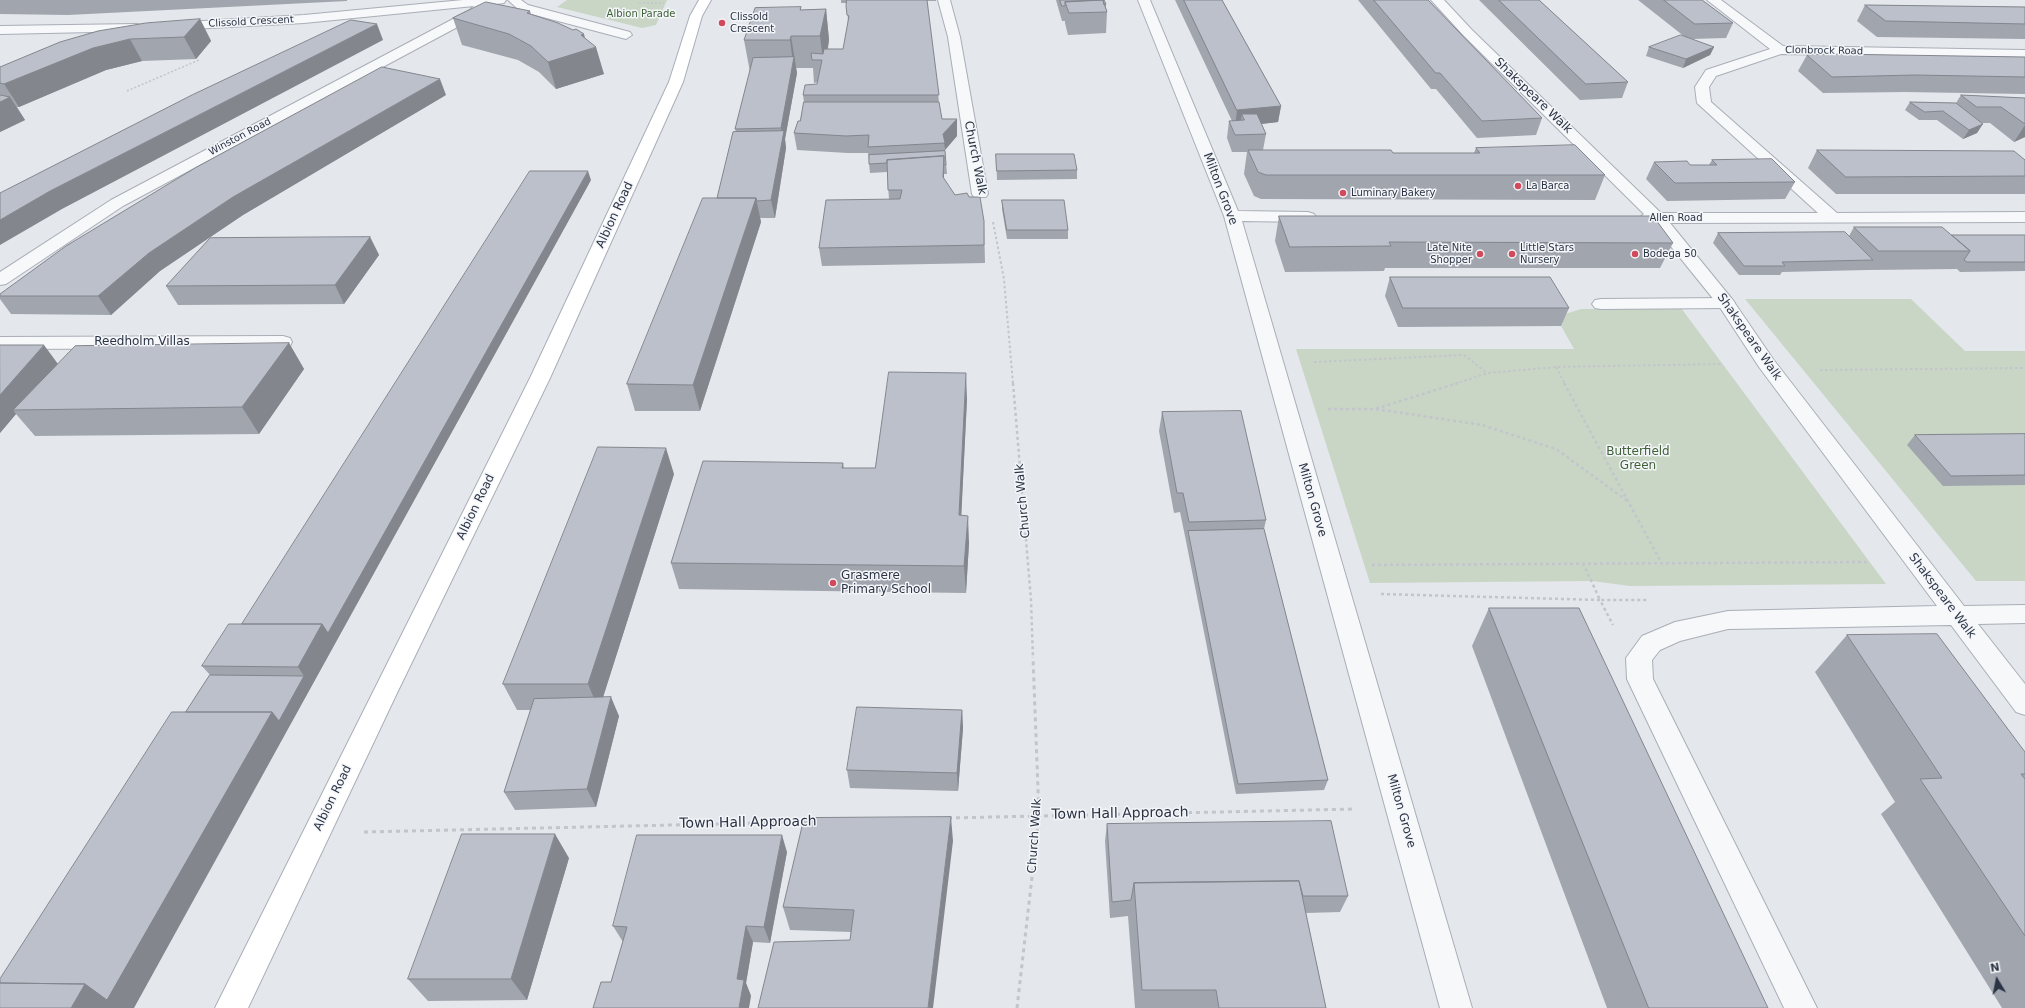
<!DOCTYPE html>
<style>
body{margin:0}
#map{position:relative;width:2025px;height:1008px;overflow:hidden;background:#e4e7ec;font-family:"DejaVu Sans",sans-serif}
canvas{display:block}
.north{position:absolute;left:1977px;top:960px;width:40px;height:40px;-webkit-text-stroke:3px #f4f6f9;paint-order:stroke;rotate:350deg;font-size:11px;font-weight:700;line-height:16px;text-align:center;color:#2b3445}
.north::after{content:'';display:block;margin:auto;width:14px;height:18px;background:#2b3445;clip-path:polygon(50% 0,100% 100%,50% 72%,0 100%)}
</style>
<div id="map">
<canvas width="2025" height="1008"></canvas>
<div class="north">N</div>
</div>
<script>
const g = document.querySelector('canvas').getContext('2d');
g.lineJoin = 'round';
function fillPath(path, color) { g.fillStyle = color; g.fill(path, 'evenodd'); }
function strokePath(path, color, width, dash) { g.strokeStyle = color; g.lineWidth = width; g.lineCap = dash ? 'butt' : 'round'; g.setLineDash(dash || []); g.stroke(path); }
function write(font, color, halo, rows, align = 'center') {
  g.font = font + ' "DejaVu Sans",sans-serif'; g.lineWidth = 3; g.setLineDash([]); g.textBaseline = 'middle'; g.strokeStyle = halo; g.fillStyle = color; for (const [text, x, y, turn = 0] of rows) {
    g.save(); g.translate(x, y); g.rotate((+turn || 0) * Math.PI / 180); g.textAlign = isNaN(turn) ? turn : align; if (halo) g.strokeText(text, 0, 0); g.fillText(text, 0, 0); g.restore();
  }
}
const green = new Path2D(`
 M 567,0 L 667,0 L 656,25 L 642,28 L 557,7 Z
 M 1745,299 L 1911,299 L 1965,351 L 2025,351 L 2025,581 L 1976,581 Z
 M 1681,308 L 1886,584 L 1630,586 L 1592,581 L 1370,583 L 1296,349 L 1574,349 L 1556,317 L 1581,309 Z`);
const pathFar3 = new Path2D(`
 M 639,3 L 664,3
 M 127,91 L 199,60`);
const pathFar2 = new Path2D(`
 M 993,222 L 1004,279 L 1013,384
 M 1314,362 L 1464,355 L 1487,373
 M 1556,367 L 1565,384
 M 1820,370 L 2025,368
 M 1455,384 L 1488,373 L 1556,367 L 1721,364`);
const pathFar1 = new Path2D(`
 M 1013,383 L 1031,600 L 1033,658
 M 1564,383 L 1661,562
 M 1328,409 L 1375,409 L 1458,383
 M 1376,409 L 1482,425 L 1556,449 L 1629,502
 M 1583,563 L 1600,600 L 1649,600
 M 1372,565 L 1867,562
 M 1381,594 L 1600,600 L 1613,625`);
const path = new Path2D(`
 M 948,818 L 1355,809
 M 364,832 L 805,822
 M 1017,1008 L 1039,816 L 1033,657`);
const lane = new Path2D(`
 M 1726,298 L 1732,299 L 1735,303 L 1732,307 L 1726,308 L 1601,309 L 1595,308 L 1592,304 L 1595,300 L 1601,299 Z`);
const street = new Path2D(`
 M 463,0 L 506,0 L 504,3 L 489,5 L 478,16 L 123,206 L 6,284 L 0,285 L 0,272 L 111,200 L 470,10 L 474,6 L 304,23 L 173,30 L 167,26 L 169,23 L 304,15 Z
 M 508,0 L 521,0 L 528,5 L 630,32 L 632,35 L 626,39 L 520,11 Z
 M 938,0 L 950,0 L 960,37 L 988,194 L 986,197 L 974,197 L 972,194 L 948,37 Z
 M 1138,0 L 1150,0 L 1238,211 L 1308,212 L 1314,214 L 1316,217 L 1314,220 L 1308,222 L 1242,221 L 1472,1008 L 1440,1008 L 1224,216 Z
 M 1431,0 L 1444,0 L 1472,30 L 1661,213 L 1818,213 L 1697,103 L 1695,87 L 1706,70 L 1770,49 L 1707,0 L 1721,0 L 1783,46 L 2025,50 L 2025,58 L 1781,54 L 1716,76 L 1709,87 L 1711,102 L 1837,213 L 2025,212 L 2025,222 L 1670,223 L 1732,299 L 1773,359 L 1964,606 L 2025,605 L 2025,623 L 1978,624 L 2025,684 L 2025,715 L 2016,712 L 1951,625 L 1728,629 L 1680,641 L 1660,650 L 1652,660 L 1653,679 L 1817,1008 L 1784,1008 L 1627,679 L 1626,658 L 1642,636 L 1675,622 L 1728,611 L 1937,606 L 1759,367 L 1719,306 L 1652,223 L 1641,221 L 1639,218 L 1644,214 L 1464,36 Z
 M 137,24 L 141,25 L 143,28 L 141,31 L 0,34 L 0,26 Z
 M 283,336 L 290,338 L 292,342 L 290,346 L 283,348 L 0,349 L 0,337 Z`);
const secondary = new Path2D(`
 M 699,0 L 711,0 L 702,16 L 683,82 L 550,378 L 397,693 L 248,1008 L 215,1008 L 530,378 L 669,82 L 690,16 Z`);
const wall = new Path2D(`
 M 0,0 L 347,0 L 347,1 L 68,15 L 0,14 Z
 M 841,0 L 936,0 L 936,1 L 927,1 L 939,102 L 942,119 L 957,119 L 957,136 L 945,150 L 947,174 L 944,174 L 944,179 L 955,195 L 969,197 L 984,221 L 985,263 L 822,266 L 819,248 L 889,199 L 887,172 L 870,173 L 868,153 L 848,153 L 797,150 L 794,133 L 800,121 L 804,102 L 803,95 L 817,84 L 818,82 L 814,83 L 813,68 L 796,68 L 797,73 L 785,139 L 786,148 L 775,218 L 760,218 L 761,222 L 700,411 L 635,411 L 627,384 L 717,198 L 736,132 L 735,129 L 750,72 L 744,40 L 801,7 L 801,10 L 826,9 L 829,40 L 828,49 L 843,49 L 848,23 L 847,3 L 841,3 Z
 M 1056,0 L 1104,0 L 1106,4 L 1106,8 L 1107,12 L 1106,33 L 1068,35 L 1065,23 L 1065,21 L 1062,21 Z
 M 1175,0 L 1222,0 L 1281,106 L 1278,122 L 1261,124 L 1266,134 L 1263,150 L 1393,153 L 1474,153 L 1476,148 L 1605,175 L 1595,200 L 1261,199 L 1254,196 L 1244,174 L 1247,152 L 1232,152 L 1227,138 L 1229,121 L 1232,121 Z
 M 1358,0 L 1428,0 L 1542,118 L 1536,135 L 1477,138 L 1436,89 L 1431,89 Z
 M 1479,0 L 1539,0 L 1628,82 L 1622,98 L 1580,100 Z
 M 1638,0 L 1702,0 L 1733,23 L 1726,38 L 1692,39 L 1714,47 L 1710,55 L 1683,68 L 1646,56 L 1649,47 L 1685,37 Z
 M 1865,5 L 2025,7 L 2025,39 L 1877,37 L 1857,21 Z
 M 530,11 L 531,14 L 585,38 L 604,74 L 556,89 L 539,72 L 518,60 L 462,45 L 453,18 Z
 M 200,19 L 211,41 L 196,59 L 142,61 L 106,70 L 19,107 L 17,107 L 25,120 L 0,132 L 0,67 Z
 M 1807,55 L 2025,57 L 2025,94 L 1905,92 L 1823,93 L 1798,71 Z
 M 446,95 L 243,215 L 160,271 L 111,315 L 11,314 L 0,299 L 0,294 Z
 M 1961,95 L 2025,98 L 2025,137 L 2014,142 L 1990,123 L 1982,123 L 1977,133 L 1963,139 L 1937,120 L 1919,120 L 1905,110 L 1910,102 L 1956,103 Z
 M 1817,150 L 2025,160 L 2025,194 L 1836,194 L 1808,168 Z
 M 996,154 L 1077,170 L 1077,179 L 997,180 Z
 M 1712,160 L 1795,182 L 1785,199 L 1667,201 L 1646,179 L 1654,162 L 1690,165 L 1709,165 Z
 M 591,180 L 260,779 L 186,712 L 210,675 L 202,666 L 242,624 Z
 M 1002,200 L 1068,230 L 1068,239 L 1007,239 L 1002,209 Z
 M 1279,216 L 1673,243 L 1660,268 L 1385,268 L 1384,271 L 1285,272 L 1275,241 Z
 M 1854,227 L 1952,235 L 2025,235 L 2025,271 L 1960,272 L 1957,269 L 1867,270 L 1782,272 L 1780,275 L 1739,275 L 1713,243 L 1718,233 L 1849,236 Z
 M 370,237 L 379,255 L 344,304 L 178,305 L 166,286 Z
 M 1390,277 L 1569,308 L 1561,326 L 1398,327 L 1385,296 Z
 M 289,343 L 304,369 L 259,434 L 35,436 L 16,414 L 0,433 L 0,345 L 57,364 Z
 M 967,399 L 961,516 L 969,543 L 966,593 L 679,589 L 671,563 L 843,463 L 844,468 L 875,468 Z
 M 1162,412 L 1266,520 L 1264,529 L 1328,780 L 1324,790 L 1236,794 L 1186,541 L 1180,512 L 1174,513 L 1159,431 Z
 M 2025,434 L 2025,485 L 1943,486 L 1907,445 L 1915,435 Z
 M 674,474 L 603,697 L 619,716 L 596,807 L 515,810 L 504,792 L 531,710 L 517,710 L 503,684 Z
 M 1489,608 L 1768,1008 L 1607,1008 L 1472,646 Z
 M 1847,635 L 2025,752 L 2025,1008 L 2002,1008 L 1881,814 L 1895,802 L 1815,672 Z
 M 962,710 L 963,728 L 958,791 L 850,788 L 847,770 Z
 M 1107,824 L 1348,896 L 1340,912 L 1306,913 L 1326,1008 L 1135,1008 L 1128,916 L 1110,918 L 1105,841 Z
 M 953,841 L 850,940 L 851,932 L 790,930 L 783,907 Z
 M 787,852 L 770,943 L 753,942 L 746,983 L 751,996 L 611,982 L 623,942 L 613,926 Z
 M 569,858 L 527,1000 L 428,1001 L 408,979 Z`);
const shadedWall = new Path2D(`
 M 826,9 L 829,40 L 824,68 L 820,36 Z
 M 200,19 L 211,41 L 196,59 L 184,37 Z
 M 377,24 L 383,40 L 62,209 L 0,245 L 0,220 L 50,191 Z
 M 584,34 L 588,50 L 596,47 L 604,74 L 556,89 L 548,62 L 581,35 Z
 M 791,36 L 797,73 L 785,139 L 786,148 L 775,218 L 771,200 L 783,137 L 781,128 L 793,63 L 790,40 Z
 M 130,39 L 142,61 L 106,70 L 19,107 L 4,84 L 93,48 Z
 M 1714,47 L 1710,55 L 1683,68 L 1686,59 Z
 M 440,79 L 446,95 L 243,215 L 160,271 L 111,315 L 98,296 L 149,253 L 233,197 Z
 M 10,97 L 25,120 L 0,132 L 0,102 Z
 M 1281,106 L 1278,122 L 1244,126 L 1244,120 L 1242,114 L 1240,126 L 1235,127 L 1237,110 Z
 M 957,119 L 957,136 L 945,150 L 943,134 Z
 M 1983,124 L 1977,133 L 1963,139 L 1969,130 Z
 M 2025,125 L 2025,137 L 2014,142 Z
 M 944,156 L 944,195 L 943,177 Z
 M 588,171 L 591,180 L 134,1008 L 71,1008 L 85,984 L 272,712 L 304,676 L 298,667 L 322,624 Z
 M 756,198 L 761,222 L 700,411 L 693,385 Z
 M 370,237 L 379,255 L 344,304 L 335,285 Z
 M 289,343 L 304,369 L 259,434 L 242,407 Z
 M 44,345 L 58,364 L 13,410 L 16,414 L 0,433 L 0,395 Z
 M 966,373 L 967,399 L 960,542 L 959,515 Z
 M 666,448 L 674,474 L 599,710 L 588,684 Z
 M 968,516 L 969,543 L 966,593 L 964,566 Z
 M 611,697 L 619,716 L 596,807 L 587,789 Z
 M 962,710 L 963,728 L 958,791 L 957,773 Z
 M 951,817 L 953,841 L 933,1008 L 928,1008 Z
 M 555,834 L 569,858 L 527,1000 L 511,979 Z
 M 782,835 L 787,852 L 770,943 L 764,927 Z
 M 746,926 L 753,942 L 746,983 L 751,996 L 749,1008 L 739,1008 L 737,979 Z`);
const building = new Path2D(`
 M 847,0 L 927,0 L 939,95 L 803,95 L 805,85 L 817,84 L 822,60 L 812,60 L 811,53 L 823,54 L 824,49 L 843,49 L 849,16 L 847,15 L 846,6 Z
 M 1060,0 L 1104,0 L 1106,4 L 1104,5 L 1103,0 L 1065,2 L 1065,6 L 1062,6 Z
 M 1103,0 L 1107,12 L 1069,13 L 1065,2 Z
 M 1184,0 L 1222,0 L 1281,106 L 1237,110 Z
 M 1374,0 L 1428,0 L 1542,118 L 1482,121 L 1440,73 L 1436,73 Z
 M 1499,0 L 1539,0 L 1628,82 L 1586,84 Z
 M 1664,0 L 1702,0 L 1733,23 L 1695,24 Z
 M 486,2 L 530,11 L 527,13 L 558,23 L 573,30 L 576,29 L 584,34 L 581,35 L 596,47 L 548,62 L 531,46 L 509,34 L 453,18 Z
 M 1865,5 L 2025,7 L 2025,24 L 1886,21 Z
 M 801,7 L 800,10 L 826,9 L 820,36 L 791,36 L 790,40 L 744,40 L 755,8 Z
 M 200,19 L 184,37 L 130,39 L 93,48 L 4,84 L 0,83 L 0,67 L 60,42 L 98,31 L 146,23 Z
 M 351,20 L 377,24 L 50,191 L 0,220 L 0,193 L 192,95 Z
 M 1681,35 L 1714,47 L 1686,59 L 1649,47 Z
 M 1830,54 L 2025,57 L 2025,77 L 1915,75 L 1832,77 L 1807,55 Z
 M 794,57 L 781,128 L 735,129 L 753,58 Z
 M 382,67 L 440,79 L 233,197 L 149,253 L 98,296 L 0,296 L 0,294 L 66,246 L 195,168 Z
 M 0,95 L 10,97 L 0,102 Z
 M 1961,95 L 2025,98 L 2025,124 L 2001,107 L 1977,107 Z
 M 804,102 L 939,102 L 942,119 L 957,119 L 943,134 L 945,143 L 868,147 L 869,135 L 846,136 L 794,133 L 798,121 L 800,121 Z
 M 1910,102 L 1956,103 L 1983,124 L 1969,130 L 1943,111 L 1925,112 Z
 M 1242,114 L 1257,114 L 1266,134 L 1235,135 L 1229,121 L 1244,120 Z
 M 784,131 L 771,200 L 757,201 L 756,198 L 717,198 L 733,132 Z
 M 1575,145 L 1605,175 L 1266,175 L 1258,172 L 1248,150 L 1391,150 L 1393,153 L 1480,153 L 1476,148 Z
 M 1817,150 L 2014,151 L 2025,160 L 2025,176 L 1846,177 Z
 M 945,151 L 946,165 L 944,165 L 944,156 L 887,160 L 887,163 L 869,164 L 869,155 Z
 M 996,154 L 1074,154 L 1077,170 L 997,171 Z
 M 944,156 L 943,177 L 955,195 L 967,193 L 969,197 L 980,197 L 984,221 L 984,245 L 819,248 L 826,200 L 900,199 L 902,190 L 888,190 L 887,160 Z
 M 1772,159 L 1795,182 L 1675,183 L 1654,162 L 1687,161 L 1690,165 L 1717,165 L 1712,160 Z
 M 530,171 L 588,171 L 328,633 L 322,624 L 242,624 Z
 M 703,198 L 756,198 L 693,385 L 627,384 Z
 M 1002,200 L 1064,200 L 1068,230 L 1007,230 Z
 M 1279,216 L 1653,216 L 1673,243 L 1389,242 L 1391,246 L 1290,247 Z
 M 1854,227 L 1942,227 L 1970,251 L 1879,251 Z
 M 1845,232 L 1873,260 L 1782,262 L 1785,266 L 1744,266 L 1718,233 Z
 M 1952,235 L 2025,235 L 2025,262 L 1967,262 L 1964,260 L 1970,251 Z
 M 370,237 L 335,285 L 166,286 L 210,238 Z
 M 1390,277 L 1550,277 L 1569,308 L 1403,308 Z
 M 289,343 L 242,407 L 13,410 L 75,346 Z
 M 0,345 L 44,345 L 0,395 Z
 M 889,372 L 966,373 L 959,515 L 968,516 L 964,566 L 671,563 L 703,461 L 843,463 L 842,468 L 875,468 Z
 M 1241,411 L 1266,520 L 1189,522 L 1183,493 L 1177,493 L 1162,412 Z
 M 2025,434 L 2025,475 L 1951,476 L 1915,435 Z
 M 598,447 L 666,448 L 588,684 L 503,684 Z
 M 1264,529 L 1328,780 L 1238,784 L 1188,531 Z
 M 1489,608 L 1579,608 L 1768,1008 L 1649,1008 Z
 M 229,624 L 322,624 L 298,667 L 202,666 Z
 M 1937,634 L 2025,752 L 2025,774 L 2021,774 L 2025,779 L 2025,936 L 1920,779 L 1942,778 L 1847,635 Z
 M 210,675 L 304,676 L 279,721 L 272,712 L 186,712 Z
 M 611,697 L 587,789 L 504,792 L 534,699 Z
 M 857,707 L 962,710 L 957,773 L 847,770 Z
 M 172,712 L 272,712 L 107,1000 L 85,984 L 0,983 L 0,979 Z
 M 951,817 L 928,1008 L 758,1008 L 774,942 L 850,940 L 854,910 L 783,907 L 804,818 Z
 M 1331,821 L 1348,896 L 1303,896 L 1299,881 L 1134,883 L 1131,900 L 1112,902 L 1107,824 Z
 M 462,834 L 555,834 L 511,979 L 408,979 Z
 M 637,835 L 782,835 L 764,927 L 746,926 L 737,979 L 744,980 L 739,1008 L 593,1008 L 601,982 L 611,982 L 627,927 L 613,926 Z
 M 1299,881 L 1326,1008 L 1219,1008 L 1216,990 L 1142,990 L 1134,883 Z
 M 0,983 L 85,984 L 71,1008 L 0,1008 Z`);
const markers = [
 [722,23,4,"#d1495b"],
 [1518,186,4,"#d1495b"],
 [1343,193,4,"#d1495b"],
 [1480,254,4,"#d1495b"],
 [1512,254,4,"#d1495b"],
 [1635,254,4,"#d1495b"],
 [833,583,4,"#d1495b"]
];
const farParknames = [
 ["Albion Parade",641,14]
];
const farPoinames = [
 ["Clissold",730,17],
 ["Crescent",730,29],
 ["La Barca",1526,186],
 ["Luminary Bakery",1351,193],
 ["Late Nite",1472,248,"right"],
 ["Shopper",1472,260,"right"],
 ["Little Stars",1520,248],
 ["Nursery",1520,260],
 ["Bodega 50",1643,254]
];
const farStreetnames = [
 ["Clissold Crescent",251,22,-3],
 ["Clonbrock Road",1824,51,1],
 ["Winston Road",240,137,-28],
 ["Allen Road",1676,218]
];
const streetNames = [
 ["Shakspeare Walk",1533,96,44],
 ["Church Walk",975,158,79],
 ["Milton Grove",1220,189,69],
 ["Albion Road",615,215,-65],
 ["Shakspeare Walk",1749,337,55],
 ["Reedholm Villas",142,342],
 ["Milton Grove",1312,500,74],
 ["Church Walk",1023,501,-95],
 ["Albion Road",476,507,-64],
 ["Shakspeare Walk",1942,596,53],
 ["Albion Road",333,798,-64],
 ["Milton Grove",1401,811,74],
 ["Church Walk",1035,836,-86]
];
const parkNames = [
 ["Butterfield",1638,452],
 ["Green",1638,466]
];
const poiNames = [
 ["Grasmere",841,576],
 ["Primary School",841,590]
];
const nearStreetnames = [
 ["Town Hall Approach",1120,814,-1],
 ["Town Hall Approach",748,823,-1]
];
fillPath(green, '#c9d6c5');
strokePath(lane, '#a9aeb7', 2);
strokePath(street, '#a9aeb7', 2);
strokePath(secondary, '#a9aeb7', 2);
strokePath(pathFar3, '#c2c5cb', 1.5, [2, 2]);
strokePath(pathFar2, '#c2c5cb', 2, [2.5, 2.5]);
strokePath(pathFar1, '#c2c5cb', 2.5, [3, 3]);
strokePath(path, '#c2c5cb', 3, [4, 4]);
fillPath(lane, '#f7f8fa');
fillPath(street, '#f7f8fa');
fillPath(secondary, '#fff');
fillPath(wall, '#a1a5ae');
fillPath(shadedWall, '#83868d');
fillPath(building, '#bbc0ca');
strokePath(building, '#83868d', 1);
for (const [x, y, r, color] of markers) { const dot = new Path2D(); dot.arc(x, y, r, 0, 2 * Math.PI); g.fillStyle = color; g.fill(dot); strokePath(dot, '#f4f6f9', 1.5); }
write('10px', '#3f6138', '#f4f6f9', farParknames);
write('10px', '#2b3445', '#f4f6f9', farPoinames, 'left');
write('10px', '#2b3445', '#f4f6f9', farStreetnames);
write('12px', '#2b3445', '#f4f6f9', streetNames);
write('12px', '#3f6138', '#f4f6f9', parkNames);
write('12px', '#2b3445', '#f4f6f9', poiNames, 'left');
write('14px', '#2b3445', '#f4f6f9', nearStreetnames);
</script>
